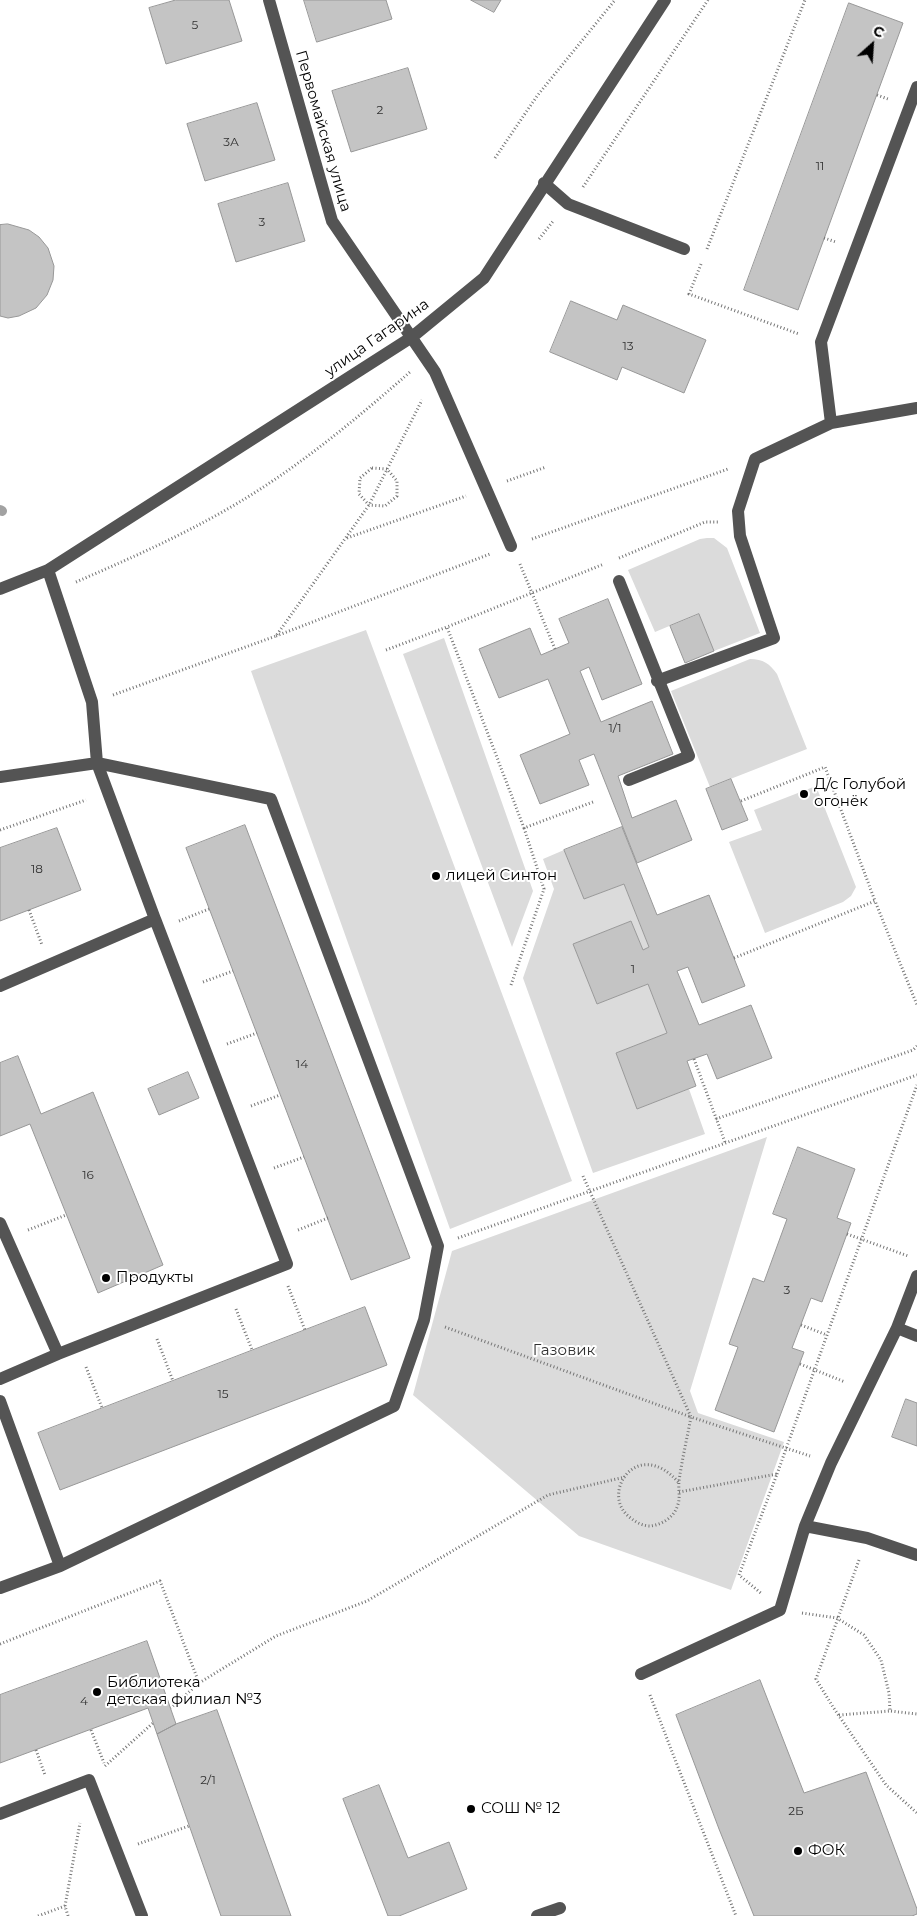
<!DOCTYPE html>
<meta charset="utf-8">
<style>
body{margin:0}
#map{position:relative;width:917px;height:1916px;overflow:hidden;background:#fff;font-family:Montserrat,sans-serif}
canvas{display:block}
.north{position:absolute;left:847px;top:20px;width:50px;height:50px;-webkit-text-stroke:4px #fff;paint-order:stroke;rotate:26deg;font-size:14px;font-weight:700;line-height:20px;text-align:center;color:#000}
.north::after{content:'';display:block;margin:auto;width:18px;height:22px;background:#000;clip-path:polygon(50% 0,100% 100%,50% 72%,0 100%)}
</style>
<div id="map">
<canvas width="917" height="1916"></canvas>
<div class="north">С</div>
</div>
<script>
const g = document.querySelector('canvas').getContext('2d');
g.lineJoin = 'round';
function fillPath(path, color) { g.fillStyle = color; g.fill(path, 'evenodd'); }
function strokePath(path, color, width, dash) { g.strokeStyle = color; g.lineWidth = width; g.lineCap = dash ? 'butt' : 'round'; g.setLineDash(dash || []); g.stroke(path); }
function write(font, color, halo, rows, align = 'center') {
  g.font = font + ' Montserrat,sans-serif'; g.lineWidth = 4; g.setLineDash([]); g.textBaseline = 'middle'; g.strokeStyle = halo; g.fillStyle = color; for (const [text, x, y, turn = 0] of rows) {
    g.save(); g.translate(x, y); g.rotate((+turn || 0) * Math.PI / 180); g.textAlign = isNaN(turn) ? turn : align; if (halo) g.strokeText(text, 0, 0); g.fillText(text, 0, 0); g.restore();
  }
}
const green = new Path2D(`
 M 707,538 L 714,538 L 727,548 L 760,633 L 714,651 L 698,614 L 655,632 L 628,570 L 700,539 Z
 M 366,630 L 572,1181 L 450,1229 L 251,671 Z
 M 444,638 L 533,891 L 512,947 L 403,654 Z
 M 750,659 C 763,659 770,664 777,674 L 807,749 L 710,787 L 671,691 Z
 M 816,786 L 856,887 L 851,896 L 843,902 L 765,933 L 729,842 L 762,830 L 754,810 Z
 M 564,850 L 584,899 L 624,884 L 649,947 L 643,950 L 631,921 L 573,944 L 597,1004 L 648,984 L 667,1033 L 616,1053 L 637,1109 L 689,1089 L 705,1134 L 593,1173 L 523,978 L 554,889 L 543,859 Z
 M 767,1137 L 690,1391 L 698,1413 L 784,1442 L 731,1590 L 579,1536 L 413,1395 L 452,1251 Z`);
const stream = new Path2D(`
 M 0,510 L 2,511`);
const building = new Path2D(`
 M 176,0 L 229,0 L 242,41 L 166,64 L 149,8 Z
 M 304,0 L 386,0 L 392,19 L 317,42 Z
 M 471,0 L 501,0 L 494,12 Z
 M 849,3 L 903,23 L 798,310 L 744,290 Z
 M 408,68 L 427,129 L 351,152 L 332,91 Z
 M 257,103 L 275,160 L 205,181 L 187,124 Z
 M 288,183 L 305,241 L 236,262 L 218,204 Z
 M 8,224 L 29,230 L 39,237 L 48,248 L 54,266 L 53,280 L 47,295 L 36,308 L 19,316 L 8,318 L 0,316 L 0,225 Z
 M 571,301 L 617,320 L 623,305 L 706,340 L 684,393 L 622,367 L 617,380 L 550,352 Z
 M 608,599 L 642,684 L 602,700 L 589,667 L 580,671 L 601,722 L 652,701 L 673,754 L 618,776 L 632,818 L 676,800 L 692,840 L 637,863 L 594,754 L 579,760 L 589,785 L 540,804 L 520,755 L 570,734 L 548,679 L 499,698 L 479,649 L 530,628 L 541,655 L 569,643 L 559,619 Z
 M 699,614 L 714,651 L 685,663 L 670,626 Z
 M 731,779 L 748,820 L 722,830 L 706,789 Z
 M 245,825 L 410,1258 L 351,1280 L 186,848 Z
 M 622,827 L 657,915 L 709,895 L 745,986 L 702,1003 L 688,967 L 677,971 L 699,1025 L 751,1005 L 772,1058 L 717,1079 L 707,1054 L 687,1061 L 696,1086 L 637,1109 L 616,1053 L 667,1033 L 648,984 L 597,1004 L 573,944 L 631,921 L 643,950 L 649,947 L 624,884 L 584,899 L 564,850 Z
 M 57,828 L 81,890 L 0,921 L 0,848 Z
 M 18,1056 L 41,1114 L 93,1092 L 163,1265 L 98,1293 L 30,1124 L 0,1136 L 0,1063 Z
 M 188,1072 L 199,1098 L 159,1115 L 148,1089 Z
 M 798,1147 L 855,1169 L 837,1218 L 851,1223 L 822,1302 L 811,1298 L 792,1348 L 804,1352 L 774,1432 L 715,1410 L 738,1347 L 729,1344 L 753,1278 L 764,1282 L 787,1219 L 773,1214 Z
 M 365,1307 L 387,1365 L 60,1490 L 38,1433 Z
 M 906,1399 L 917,1403 L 917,1446 L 892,1437 Z
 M 147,1641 L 176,1724 L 157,1734 L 148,1708 L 0,1763 L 0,1695 Z
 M 760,1680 L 804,1793 L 866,1772 L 917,1909 L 917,1914 L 912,1916 L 754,1916 L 719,1829 L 676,1715 Z
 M 217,1710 L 291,1916 L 221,1916 L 157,1734 L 176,1724 Z
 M 379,1785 L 408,1858 L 449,1842 L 467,1889 L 399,1916 L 388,1916 L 343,1799 Z`);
const path = new Path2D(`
 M 877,95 L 888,99
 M 495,158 L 537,96 L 615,0
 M 583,187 L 708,0
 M 824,238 L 836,242
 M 539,239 L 554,220
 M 707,249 L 805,0
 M 701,264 L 689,294 L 799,334
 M 372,468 L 387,469 L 397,481 L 397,496 L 385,506 L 369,505 L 359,494 L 360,478 Z
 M 507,481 L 546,467
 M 347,538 L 466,496
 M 532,539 L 728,469
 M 619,558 L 705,522 L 718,522
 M 520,564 L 555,649
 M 76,582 C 129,559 181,536 231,507 C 295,470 354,421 410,372
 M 276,636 L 490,554
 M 386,650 L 447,627
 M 113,695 L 276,636 L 369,505 L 422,400
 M 741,801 L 825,767 L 875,901
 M 593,802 L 524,828 L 447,627 L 604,564
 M 0,830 L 86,800
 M 29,910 L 42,945
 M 179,921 L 209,909
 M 734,958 L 875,901 L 917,1005
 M 203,982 L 233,971
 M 511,985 L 544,889 L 524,828
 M 227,1044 L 257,1033
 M 694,1059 L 725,1142
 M 251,1106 L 280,1095
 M 716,1119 L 913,1050 L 917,1046
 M 274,1168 L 304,1157
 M 583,1176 L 691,1417 L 810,1456
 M 28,1230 L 66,1215
 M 298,1230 L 328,1218
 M 847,1234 L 908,1256
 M 458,1238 L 917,1075
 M 288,1286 L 305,1330
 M 236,1309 L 252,1350
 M 801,1325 L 827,1335
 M 445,1327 L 691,1417 C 687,1438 682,1460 679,1481 C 678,1490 681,1498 677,1507 C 673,1518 661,1525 650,1526 C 644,1526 637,1523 632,1519 C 597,1496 637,1434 679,1483
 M 157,1339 L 173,1381
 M 800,1364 L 845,1382
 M 86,1367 L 102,1408
 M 777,1474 L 917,1085
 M 679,1492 L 777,1474 L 739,1575 L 762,1594
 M 859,1560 L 816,1679 L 833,1707 L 886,1785 L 917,1813
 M 802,1613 L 837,1618 L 864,1635 L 881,1660 L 889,1693 L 890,1711 L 917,1714
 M 0,1644 L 160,1581 L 199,1683 L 171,1708
 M 199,1683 L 276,1636 L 367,1601 L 548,1495 L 625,1477
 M 650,1695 L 736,1916
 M 839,1715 L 890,1711
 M 91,1730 L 104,1763
 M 36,1750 L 45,1775
 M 105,1766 L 153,1723
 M 138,1844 L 189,1826
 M 38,1916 L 65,1906
 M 68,1916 L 65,1906 L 80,1823`);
const minor = new Path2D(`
 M 269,0 L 332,221 L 435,372 L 511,546
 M 544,183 L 568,204 L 684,249
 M 831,423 L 821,342 L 917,87
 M 619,581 L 689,756 L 629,780
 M 0,589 L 48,570 L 412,337 L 484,278 L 665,0
 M 657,681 L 774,638 L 740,536 L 738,511 L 755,459 L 831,423 L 917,408
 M 0,777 L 97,763 L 271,799 L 438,1246 L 424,1320 L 394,1406 L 60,1566 L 0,1588
 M 0,986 L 155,919 L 97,763 L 92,702 L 48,570
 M 0,1223 L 58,1354 L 287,1264 L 155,919
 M 897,1328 L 917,1336
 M 0,1379 L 58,1354
 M 0,1401 L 60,1566
 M 805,1526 L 867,1538 L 917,1555
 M 641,1674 L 780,1610 L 805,1526 L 831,1463 L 897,1328 L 917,1276
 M 0,1814 L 89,1780 L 142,1916
 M 537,1916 L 560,1908`);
const markers = [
 [804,794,5,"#000"],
 [436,876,5,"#000"],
 [106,1278,5,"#000"],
 [97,1692,5,"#000"],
 [471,1809,5,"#000"],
 [798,1851,5,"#000"]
];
const numberNames = [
 ["5",195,25],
 ["2",380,110],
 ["3А",231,142],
 ["11",820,166],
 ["3",262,222],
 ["13",628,346],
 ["1/1",615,728],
 ["18",37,869],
 ["1",633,969],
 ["14",302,1064],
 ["16",88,1175],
 ["3",787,1290],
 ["15",223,1394],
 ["4",84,1701],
 ["2/1",208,1780],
 ["2Б",796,1811]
];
const streetNames = [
 ["Первомайская улица",323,131,74],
 ["улица Гагарина",377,338,-35]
];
const poiNames = [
 ["Д/с Голубой",814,785],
 ["огонёк",814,802],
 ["лицей Синтон",446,876],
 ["Продукты",116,1278],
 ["Библиотека",107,1683],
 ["детская филиал №3",107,1700],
 ["СОШ № 12",481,1809],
 ["ФОК",808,1851]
];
const parkNames = [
 ["Газовик",564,1351]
];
fillPath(green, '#dbdbdb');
strokePath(stream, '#a2a2a2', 10);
fillPath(building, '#c4c4c4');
strokePath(building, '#989898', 1);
strokePath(path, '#767676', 3, [1, 2.5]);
strokePath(minor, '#545454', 12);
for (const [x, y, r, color] of markers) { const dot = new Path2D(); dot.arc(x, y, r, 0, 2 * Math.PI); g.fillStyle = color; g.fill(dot); strokePath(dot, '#fff', 2); }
write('12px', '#313131', null, numberNames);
write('15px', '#000', '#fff', streetNames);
write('15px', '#000', '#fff', poiNames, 'left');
write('15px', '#323232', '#fff', parkNames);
</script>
